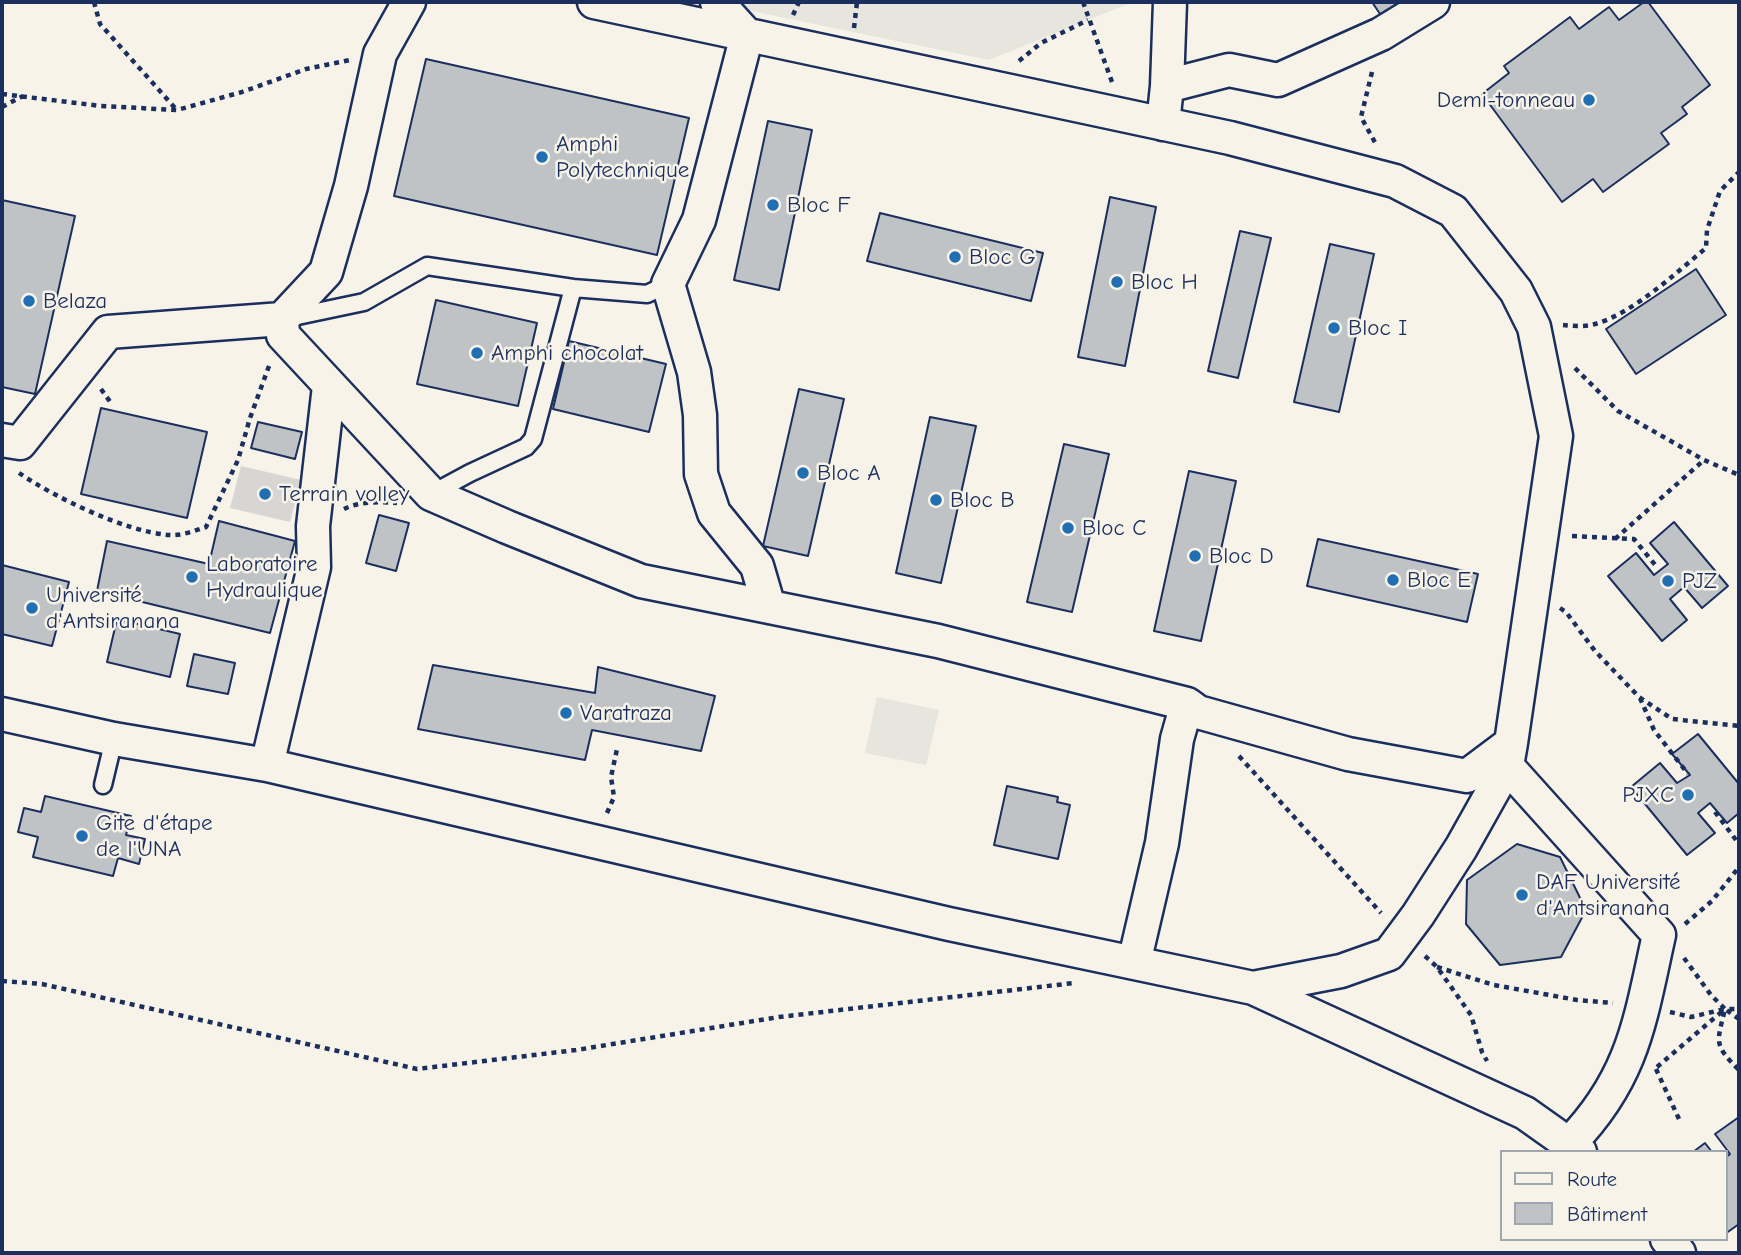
<!DOCTYPE html>
<meta charset="utf-8">
<style>
body{margin:0}
#map{position:relative;width:1741px;height:1255px;overflow:hidden;background:#f7f3e8;font-family:"Comic Neue",sans-serif}
canvas{display:block}
.frame{position:absolute;inset:0;border:4px solid #1b2f5e;pointer-events:none}
.legend{position:absolute;left:1500px;top:1150px;width:228px;height:91px;box-sizing:border-box;background:#f7f3e8;border:2px solid #9fa5b1;margin:0;padding:9px 12px;list-style:none;font-size:21px;color:#1b2f5e}
.legend li{display:flex;align-items:center;gap:14px;height:35px}
.legend b{width:35px;border:2px solid #9fa5b1}
</style>
<div id="map">
<canvas width="1741" height="1255"></canvas>
<div class="frame"></div>
<ul class="legend">
<li><b style="height:9px;background:#f7f3e8"></b>Route</li>
<li><b style="height:19px;background:#c0c3c5"></b>Bâtiment</li>
</ul>
</div>
<script>
const g = document.querySelector('canvas').getContext('2d');
g.lineJoin = 'round';
function fillPath(path, color) { g.fillStyle = color; g.fill(path, 'evenodd'); }
function strokePath(path, color, width, dash) { g.strokeStyle = color; g.lineWidth = width; g.lineCap = dash ? 'butt' : 'round'; g.setLineDash(dash || []); g.stroke(path); }
function write(font, color, halo, rows, align = 'center') {
  g.font = font + ' "Comic Neue",sans-serif'; g.lineWidth = 5; g.setLineDash([]); g.textBaseline = 'middle'; g.strokeStyle = halo; g.fillStyle = color; for (const [text, x, y, turn = 0] of rows) {
    g.save(); g.translate(x, y); g.rotate((+turn || 0) * Math.PI / 180); g.textAlign = isNaN(turn) ? turn : align; if (halo) g.strokeText(text, 0, 0); g.fillText(text, 0, 0); g.restore();
  }
}
const built = new Path2D(`
 M 708,2 L 1133,2 L 989,60 Z
 M 877,697 L 939,710 L 926,765 L 865,753 Z`);
const green = new Path2D(`
 M 241,466 L 301,480 L 290,522 L 230,508 Z`);
const building = new Path2D(`
 M 1372,2 L 1412,2 L 1384,20 Z
 M 1644,2 L 1648,2 L 1710,85 L 1682,107 L 1687,114 L 1661,133 L 1669,144 L 1603,192 L 1593,179 L 1562,202 L 1482,94 L 1509,73 L 1504,66 L 1570,17 L 1579,29 L 1609,7 L 1619,20 Z
 M 426,59 L 689,118 L 657,255 L 394,196 Z
 M 768,121 L 812,130 L 779,290 L 734,280 Z
 M 1110,197 L 1156,207 L 1125,366 L 1078,357 Z
 M 2,200 L 75,216 L 35,394 L 2,387 Z
 M 880,213 L 1043,253 L 1031,301 L 867,261 Z
 M 1240,231 L 1271,238 L 1238,378 L 1208,371 Z
 M 1330,244 L 1374,254 L 1339,412 L 1294,402 Z
 M 1696,269 L 1726,315 L 1636,374 L 1606,329 Z
 M 436,300 L 537,323 L 518,406 L 417,384 Z
 M 569,341 L 666,364 L 649,432 L 553,409 Z
 M 799,389 L 844,399 L 808,556 L 763,546 Z
 M 101,408 L 207,432 L 187,518 L 81,494 Z
 M 930,417 L 976,426 L 941,583 L 896,573 Z
 M 258,422 L 302,432 L 295,459 L 251,448 Z
 M 1064,444 L 1109,454 L 1072,612 L 1027,602 Z
 M 1189,471 L 1236,481 L 1201,641 L 1154,631 Z
 M 379,515 L 409,523 L 396,571 L 366,563 Z
 M 219,521 L 295,541 L 270,633 L 97,591 L 107,541 L 209,564 Z
 M 1674,522 L 1728,586 L 1702,608 L 1684,587 L 1670,599 L 1687,620 L 1662,641 L 1608,576 L 1636,553 L 1654,575 L 1668,564 L 1650,543 Z
 M 1318,539 L 1478,574 L 1467,622 L 1307,586 Z
 M 2,565 L 69,582 L 52,646 L 2,634 Z
 M 117,619 L 180,634 L 170,677 L 107,662 Z
 M 194,654 L 235,663 L 228,694 L 187,686 Z
 M 433,665 L 595,693 L 598,667 L 715,696 L 701,751 L 592,730 L 585,760 L 418,729 Z
 M 1698,734 L 1739,784 L 1739,813 L 1727,823 L 1710,803 L 1698,813 L 1715,833 L 1687,855 L 1631,787 L 1660,763 L 1677,783 L 1690,775 L 1672,754 Z
 M 1007,786 L 1058,797 L 1057,802 L 1070,805 L 1058,859 L 994,845 Z
 M 45,796 L 131,816 L 126,835 L 145,839 L 139,864 L 118,858 L 113,876 L 33,857 L 38,837 L 18,832 L 24,808 L 41,812 Z
 M 1517,844 L 1560,857 L 1586,910 L 1561,957 L 1500,965 L 1466,924 L 1467,880 Z
 M 1739,1117 L 1739,1224 L 1725,1234 L 1725,1158 L 1730,1154 L 1715,1134 Z
 M 1705,1143 L 1712,1152 L 1693,1152 Z`);
const path = new Path2D(`
 M 94,2 L 100,24 L 176,109
 M 1083,2 L 1112,82
 M 793,15 L 799,2
 M 854,28 L 857,2
 M 1019,61 L 1041,43 L 1088,20
 M 1372,72 L 1361,117 L 1377,146
 M 2,94 L 101,106 L 177,110 L 242,92 L 306,69 L 350,60
 M 2,107 L 23,96
 M 1563,325 C 1573,326 1585,327 1595,324 C 1632,314 1676,273 1706,248 L 1707,230 L 1720,191 L 1739,172
 M 1575,368 L 1618,411 L 1704,460 L 1739,475
 M 101,389 L 111,403
 M 19,473 C 54,497 126,532 169,535 C 181,536 194,531 206,527 L 238,460 L 250,418 L 269,366
 M 344,509 C 360,501 380,502 397,503
 M 1572,536 L 1634,539 L 1656,566
 M 1615,539 L 1704,460
 M 1560,608 L 1566,612 L 1595,651 L 1639,697 L 1672,719 L 1739,726
 M 1640,698 L 1654,730 L 1688,774
 M 1239,756 L 1381,913
 M 1715,812 L 1739,844
 M 607,813 L 614,797 L 611,777 L 617,749
 M 1685,924 L 1712,901 L 1739,867
 M 1425,956 L 1437,967 L 1471,1015 L 1482,1052 L 1487,1061
 M 1684,958 L 1711,995 L 1725,1009 L 1739,1009
 M 1437,967 L 1494,985 L 1577,1000 L 1613,1003
 M 2,981 L 42,984 L 417,1069 L 576,1050 L 779,1017 L 1074,983
 M 1670,1012 L 1691,1017 L 1725,1009
 M 1739,1019 L 1725,1009 C 1717,1043 1713,1044 1739,1070
 M 1657,1067 L 1725,1009
 M 1656,1069 L 1679,1119`);
const lane = new Path2D(`
 M 573,288 L 647,294 L 668,284
 M 288,318 L 364,302 L 427,266 L 573,288 L 533,439 L 526,447 L 470,473 L 431,494
 M 103,785 L 114,739`);
const street = new Path2D(`
 M 594,2 L 1230,138 L 1395,181 L 1453,211 L 1516,291 L 1534,327 L 1556,436 L 1511,743 L 1467,776 L 1348,754 L 1198,712 L 1187,704
 M 717,2 L 747,35 L 699,220 L 668,284 L 694,372 L 700,415 L 701,474 L 714,513 L 757,566 L 769,607
 M 1167,86 L 1170,2
 M 1163,124 L 1167,86 L 1229,70 L 1278,80 L 1381,34 L 1433,2
 M 282,319 L 326,272 L 351,186 L 380,54 L 409,2
 M 2,440 L 20,443 L 108,332 L 282,319 L 283,335 L 431,494 L 507,527 L 641,581 L 938,641 L 1187,704 L 1177,739 L 1162,843 L 1134,963
 M 2,714 L 114,739 L 267,765 L 949,924 L 1253,988 L 1525,1113 L 1580,1152
 M 1511,743 L 1507,766 L 1659,935 C 1640,1020 1634,1077 1570,1143
 M 267,765 L 314,567 L 313,526 L 329,386
 M 1253,988 L 1341,971 L 1389,954 L 1418,915 L 1461,848 L 1507,766
 M 1667,1239 L 1679,1253`);
const markers = [
 [1589,100,7,"#1f6fb2"],
 [542,157,7,"#1f6fb2"],
 [773,205,7,"#1f6fb2"],
 [955,257,7,"#1f6fb2"],
 [1117,282,7,"#1f6fb2"],
 [29,301,7,"#1f6fb2"],
 [1334,328,7,"#1f6fb2"],
 [477,353,7,"#1f6fb2"],
 [803,473,7,"#1f6fb2"],
 [265,494,7,"#1f6fb2"],
 [936,500,7,"#1f6fb2"],
 [1068,528,7,"#1f6fb2"],
 [1195,556,7,"#1f6fb2"],
 [192,577,7,"#1f6fb2"],
 [1393,580,7,"#1f6fb2"],
 [1668,581,7,"#1f6fb2"],
 [32,608,7,"#1f6fb2"],
 [566,713,7,"#1f6fb2"],
 [1688,795,7,"#1f6fb2"],
 [82,836,7,"#1f6fb2"],
 [1522,895,7,"#1f6fb2"]
];
const poiNames = [
 ["Demi-tonneau",1575,100,"right"],
 ["Amphi",556,144],
 ["Polytechnique",556,170],
 ["Bloc F",787,205],
 ["Bloc G",969,257],
 ["Bloc H",1131,282],
 ["Belaza",43,301],
 ["Bloc I",1348,328],
 ["Amphi chocolat",491,353],
 ["Bloc A",817,473],
 ["Terrain volley",279,494],
 ["Bloc B",950,500],
 ["Bloc C",1082,528],
 ["Bloc D",1209,556],
 ["Laboratoire",206,564],
 ["Hydraulique",206,590],
 ["Bloc E",1407,580],
 ["PJZ",1682,581],
 ["Université",46,595],
 ["d'Antsiranana",46,621],
 ["Varatraza",580,713],
 ["PJXC",1674,795,"right"],
 ["Gite d'étape",96,823],
 ["de l'UNA",96,849],
 ["DAF Université",1536,882],
 ["d'Antsiranana",1536,908]
];
fillPath(built, '#e6e5de');
fillPath(green, '#d7d6d4');
fillPath(building, '#c0c3c5');
strokePath(building, '#1b2f5e', 2);
strokePath(lane, '#1b2f5e', 21);
strokePath(street, '#1b2f5e', 37);
strokePath(path, '#1b2f5e', 4.5, [5, 5]);
strokePath(lane, '#f7f3e8', 16);
strokePath(street, '#f7f3e8', 32);
for (const [x, y, r, color] of markers) { const dot = new Path2D(); dot.arc(x, y, r, 0, 2 * Math.PI); g.fillStyle = color; g.fill(dot); strokePath(dot, '#f7f3e8', 2.5); }
write('23px', '#1b2f5e', '#f7f3e8', poiNames, 'left');
</script>
